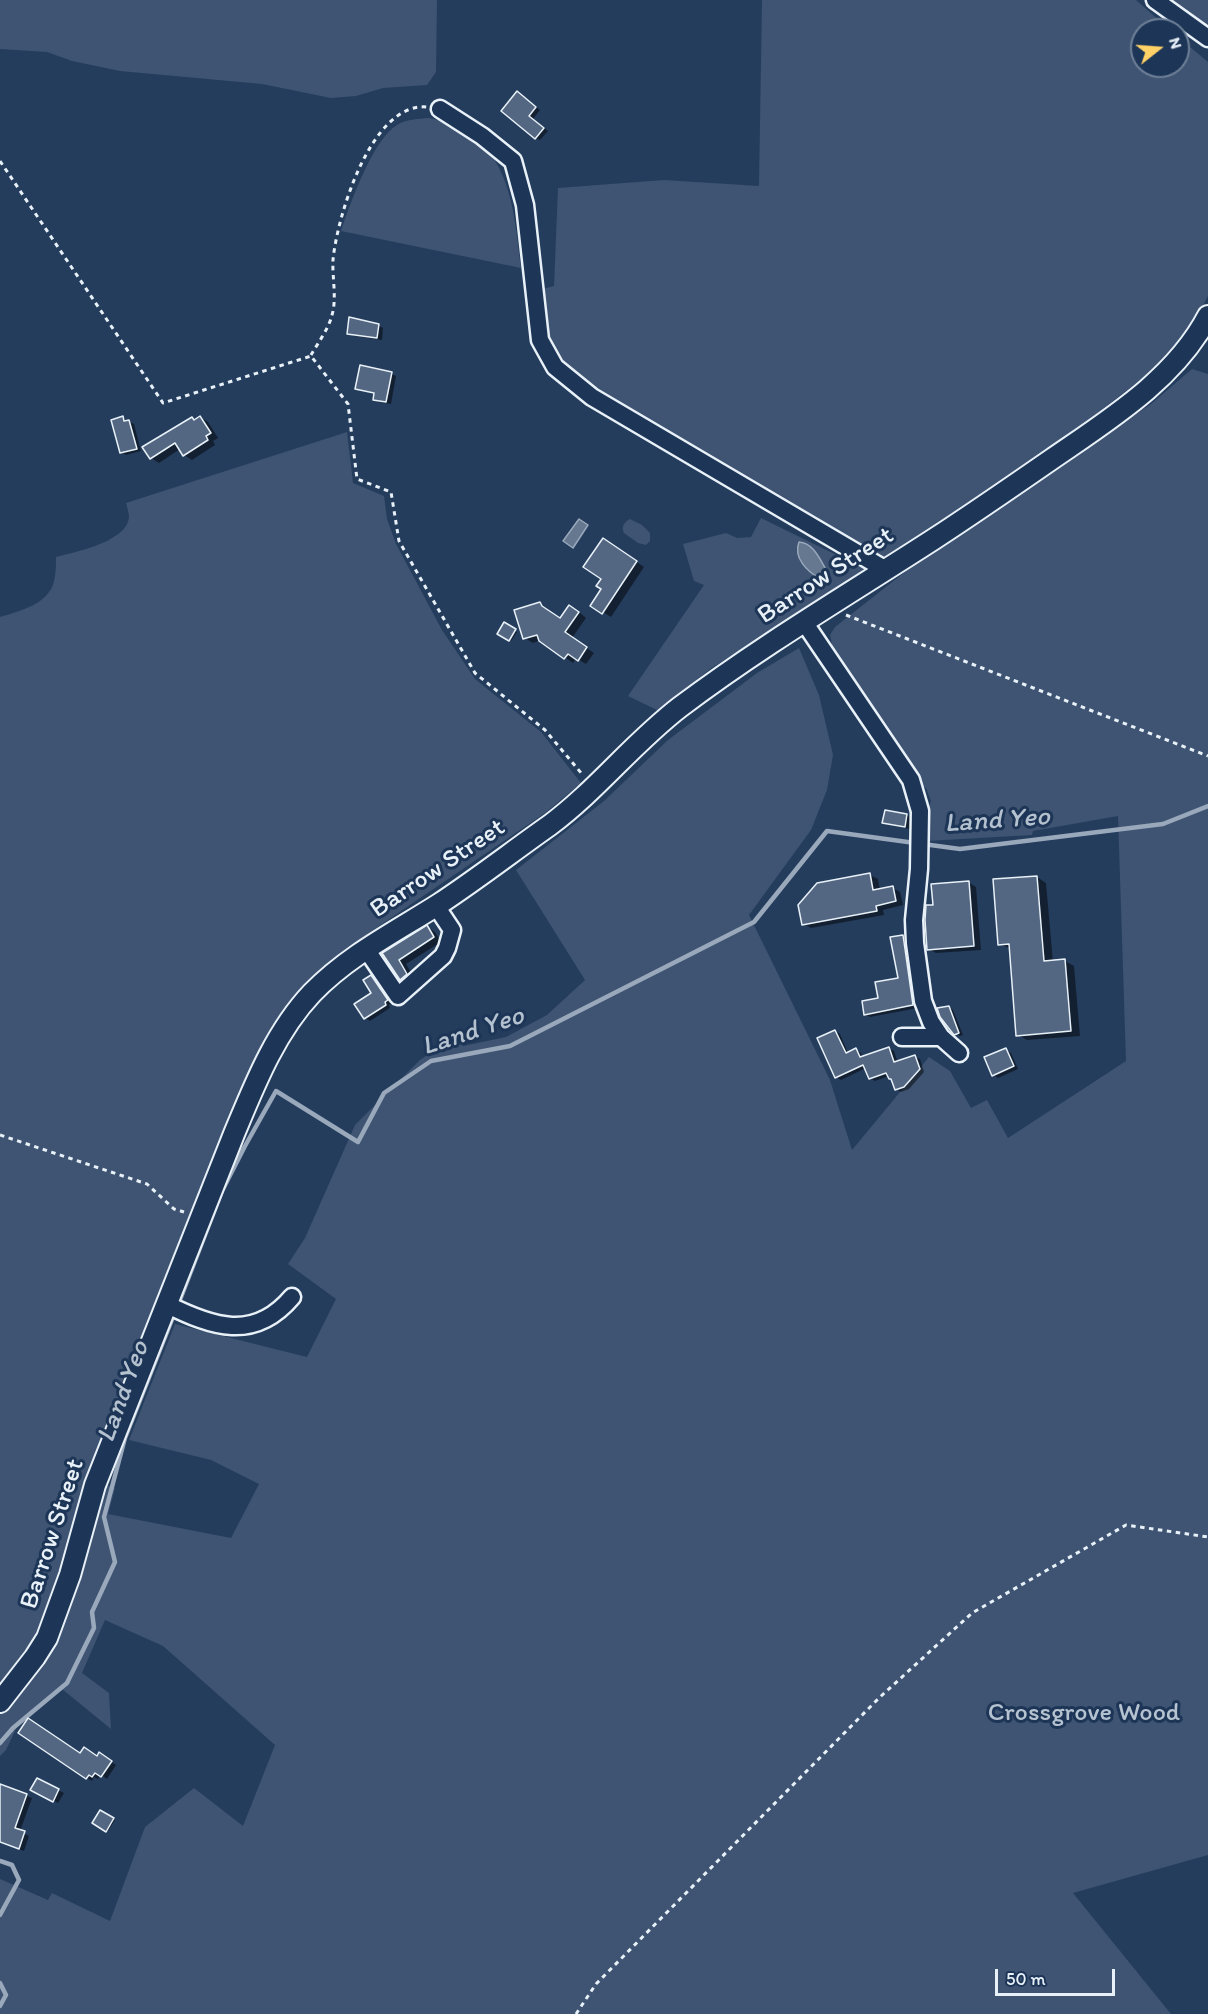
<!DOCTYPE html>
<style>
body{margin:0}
#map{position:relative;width:1208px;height:2014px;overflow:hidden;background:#253d5d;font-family:Itim,sans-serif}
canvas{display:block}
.north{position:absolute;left:1130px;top:18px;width:60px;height:60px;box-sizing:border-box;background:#1d3557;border:2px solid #6e8097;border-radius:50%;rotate:73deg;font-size:16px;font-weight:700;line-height:24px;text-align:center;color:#e8f1f8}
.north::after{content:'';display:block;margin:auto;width:21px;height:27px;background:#ffd166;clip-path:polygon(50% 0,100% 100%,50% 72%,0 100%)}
.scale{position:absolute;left:995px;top:1969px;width:120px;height:27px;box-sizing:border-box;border:3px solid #e8f1f8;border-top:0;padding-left:8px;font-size:18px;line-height:21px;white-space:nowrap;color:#e8f1f8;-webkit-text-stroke:4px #1d3557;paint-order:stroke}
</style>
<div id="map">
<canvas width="1208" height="2014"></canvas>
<div class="north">N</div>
<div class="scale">50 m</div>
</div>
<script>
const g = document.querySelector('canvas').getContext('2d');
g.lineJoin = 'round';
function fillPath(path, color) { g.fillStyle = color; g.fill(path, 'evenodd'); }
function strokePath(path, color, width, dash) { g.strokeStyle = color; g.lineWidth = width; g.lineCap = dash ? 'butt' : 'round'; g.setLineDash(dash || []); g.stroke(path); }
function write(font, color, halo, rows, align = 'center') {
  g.font = font + ' Itim,sans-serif'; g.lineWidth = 6; g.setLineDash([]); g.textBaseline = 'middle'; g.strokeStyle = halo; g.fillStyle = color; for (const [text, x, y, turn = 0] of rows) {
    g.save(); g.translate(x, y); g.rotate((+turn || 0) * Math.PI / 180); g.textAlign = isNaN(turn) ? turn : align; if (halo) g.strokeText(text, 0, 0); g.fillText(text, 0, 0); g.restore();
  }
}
const green = new Path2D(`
 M 0,0 L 437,0 L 436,72 L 427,85 L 383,88 L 356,96 L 331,98 L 262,84 L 120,71 L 72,61 L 47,52 L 0,49 Z
 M 762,0 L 1136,0 L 1170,30 L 1142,30 L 1142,66 L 1178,66 L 1178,37 L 1208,62 L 1208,296 L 1187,335 L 1171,356 L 1025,469 L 881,560 L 601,395 C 581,378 552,359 547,331 C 544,318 544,303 543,289 L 554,286 L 558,188 L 664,180 L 759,186 Z
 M 1165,0 L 1208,0 L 1208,31 Z
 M 429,118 C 509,135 513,200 521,268 L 341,231 C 350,204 373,139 397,125 C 406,119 418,119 429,118 Z
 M 1192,369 L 1208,374 L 1208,1855 L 1073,1893 L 1171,2014 L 0,2014 L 0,1879 L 48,1900 L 52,1893 L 110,1921 L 145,1827 L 194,1788 L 243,1826 L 275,1745 L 163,1646 L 105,1620 L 82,1673 L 109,1693 L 111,1729 L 62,1689 L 17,1727 L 6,1750 L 0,1756 L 0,1714 L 40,1667 L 105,1485 L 115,1488 L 108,1514 L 231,1538 L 259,1484 L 211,1460 L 129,1440 L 175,1324 L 307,1357 L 336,1299 L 288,1264 L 305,1238 L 355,1125 L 420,1060 L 458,1034 L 463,1046 L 506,1037 L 547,1015 L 585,980 L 516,870 L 604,801 L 668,740 L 757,673 L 799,648 L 819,695 L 833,755 L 827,790 L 811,830 L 749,915 L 830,1080 L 852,1150 L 929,1057 L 950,1071 L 971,1108 L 987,1100 L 1008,1138 L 1126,1061 L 1118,816 L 1033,831 L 1032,835 L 927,841 L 926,814 L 931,801 L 926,788 L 920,786 L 835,659 L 830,635 L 835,627 L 929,553 L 1151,404 Z
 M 347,432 L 353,483 L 384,496 L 387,519 L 396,544 L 442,630 L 475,679 L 541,732 L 581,783 L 545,813 L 338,954 L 310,980 L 286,1007 L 269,1040 L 200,1192 L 96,1453 L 62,1576 L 39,1632 L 0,1683 L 0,617 C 20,611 49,604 54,581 C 56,573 56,565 56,557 C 75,552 127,542 129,517 C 129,513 127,507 126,503 Z
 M 761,518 L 867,570 L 713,667 L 657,710 L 628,696 L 704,585 L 694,581 L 683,544 L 726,533 L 737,538 L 751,537 ZM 817,555 L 820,561 L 819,578 L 807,570 L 800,561 Z
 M 630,519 L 642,525 L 650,533 L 650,541 L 646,545 L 638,543 L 624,533 C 621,527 624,522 630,519 Z`);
const water = new Path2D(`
 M 579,519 L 588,525 L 573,548 L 563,541 Z
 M 799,542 C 814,543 820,560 827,571 L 824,577 L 819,578 C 807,571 793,558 799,542 Z`);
const shadow = new Path2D(`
 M 522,96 L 540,110 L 533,119 L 548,131 L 540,140 L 535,138 Z
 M 378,325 L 383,328 L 382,340 L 354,336 L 349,333 Z
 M 392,374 L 396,376 L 391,404 L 379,402 L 374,399 L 375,394 L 356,388 Z
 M 200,417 L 208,422 L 218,438 L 213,441 L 215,445 L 192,460 L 184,455 L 180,449 L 159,463 L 151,458 L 192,418 L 196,420 Z
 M 123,418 L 134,424 L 141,451 L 126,455 L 121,452 Z
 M 611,544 L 644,567 L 611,617 L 593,606 L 604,589 Z
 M 540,604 L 561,620 L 578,611 L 586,618 L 572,638 L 594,653 L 586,664 L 576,658 L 573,663 L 541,640 L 533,643 L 525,638 Z
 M 504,624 L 517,632 L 511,641 L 499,633 Z
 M 886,812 L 907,815 L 912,818 L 910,829 L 889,825 L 884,822 Z
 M 870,875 L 878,879 L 880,890 L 893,888 L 900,892 L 903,905 L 883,910 L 884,915 L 811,928 L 804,924 Z
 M 1037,877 L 1046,883 L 1053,962 L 1065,961 L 1074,966 L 1080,1036 L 1027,1040 L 1018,1035 L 1011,949 L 1000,944 Z
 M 968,882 L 976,887 L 981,950 L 936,953 L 928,949 L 935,906 Z
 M 427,927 L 435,932 L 441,942 L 406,964 L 415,979 L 409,984 L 401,979 L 384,954 Z
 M 903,936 L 908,939 L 918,1008 L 870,1017 L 865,1014 L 900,979 Z
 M 371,977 L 376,980 L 392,1003 L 389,1005 L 390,1008 L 370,1021 L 365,1018 L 373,993 Z
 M 949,1007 L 953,1010 L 963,1035 L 960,1036 L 955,1033 Z
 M 835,1031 L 840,1034 L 848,1053 L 856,1050 L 861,1053 L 863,1058 L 889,1048 L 894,1051 L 898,1063 L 915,1057 L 920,1059 L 924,1072 L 909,1089 L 901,1092 L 896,1089 L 893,1080 L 889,1076 L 875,1081 L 870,1078 L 866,1068 L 841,1080 L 836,1077 Z
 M 1006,1050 L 1011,1053 L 1018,1069 L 998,1078 L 993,1075 Z
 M 81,1754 L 97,1758 L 100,1754 L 116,1765 L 107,1779 L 100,1774 L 98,1779 L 94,1777 L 92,1781 L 87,1778 Z
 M 38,1780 L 64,1793 L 58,1803 L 32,1789 Z
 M 2,1786 L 32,1798 L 20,1831 L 29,1836 L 24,1851 L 0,1842 Z
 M 100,1812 L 115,1820 L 108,1831 L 94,1823 Z`);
const stream = new Path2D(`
 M 923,844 L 960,849 L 1163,824 L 1208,806
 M 178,1305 L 222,1191 L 245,1146 L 276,1091 L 358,1142 L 384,1093 L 431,1061 L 510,1046 L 754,922 L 827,831 L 915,843
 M 0,1743 L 13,1728 L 67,1683 L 94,1628 L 92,1612 L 115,1562 L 104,1517 L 125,1438 L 175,1312
 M 0,1861 L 12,1865 L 19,1880 L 0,1915
 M 0,1983 L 6,1995 L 0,2006`);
const building = new Path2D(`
 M 517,91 L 536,107 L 529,116 L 544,128 L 535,139 L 501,111 Z
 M 349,317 L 379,324 L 377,338 L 347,334 Z
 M 360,365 L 392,372 L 386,402 L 373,400 L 374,393 L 355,389 Z
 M 123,416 L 124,421 L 129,420 L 137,449 L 120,453 L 111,420 Z
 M 200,416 L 211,433 L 206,436 L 208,440 L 183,456 L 175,443 L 150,459 L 142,447 L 192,417 L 194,420 Z
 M 603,538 L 637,561 L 602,614 L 590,606 L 601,589 L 596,586 L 601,579 L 583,567 Z
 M 540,602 L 542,606 L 560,618 L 569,605 L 579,612 L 565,632 L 587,647 L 578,661 L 568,654 L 564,659 L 539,641 L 537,635 L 523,639 L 514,610 Z
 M 504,622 L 516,629 L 509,641 L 497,634 Z
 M 885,810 L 907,814 L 905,827 L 882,823 Z
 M 870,873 L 873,890 L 893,886 L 896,901 L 876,906 L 877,911 L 802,925 L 798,905 L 817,883 Z
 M 1037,876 L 1044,961 L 1065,959 L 1071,1031 L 1016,1036 L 1009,944 L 998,945 L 993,879 Z
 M 969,881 L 974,946 L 927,950 L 925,920 L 926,905 L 933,905 L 931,884 Z
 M 427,925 L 434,937 L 399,960 L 407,974 L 400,980 L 382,953 Z
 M 903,935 L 913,1005 L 864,1015 L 862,1001 L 878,998 L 875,982 L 898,978 L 890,937 Z
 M 371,975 L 388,1000 L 385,1002 L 386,1005 L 364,1019 L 354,1004 L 371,993 L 363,980 Z
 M 949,1006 L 959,1033 L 954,1035 L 940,1017 L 937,1008 Z
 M 835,1030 L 846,1053 L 856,1048 L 860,1057 L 889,1047 L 894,1062 L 915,1055 L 920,1069 L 904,1087 L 895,1090 L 891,1079 L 889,1079 L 886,1073 L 869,1079 L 863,1065 L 835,1078 L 817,1038 Z
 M 1006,1048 L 1014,1066 L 992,1076 L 984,1057 Z
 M 28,1718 L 80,1753 L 84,1747 L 97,1756 L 99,1752 L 112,1761 L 101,1777 L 95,1773 L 92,1777 L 89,1775 L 86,1779 L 18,1733 Z
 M 37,1778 L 59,1789 L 53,1802 L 30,1790 Z
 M 0,1784 L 27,1794 L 15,1828 L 25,1831 L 19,1849 L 0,1842 Z
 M 100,1810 L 114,1818 L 106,1832 L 92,1823 Z`);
const path = new Path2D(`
 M 0,161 L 163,403 L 311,356 L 348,404 L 357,479 L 391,492 L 399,541 L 475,673 L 545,730 L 582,774
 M 311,355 C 318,343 329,328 332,315 C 337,299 332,276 333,260 C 337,217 371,102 427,107
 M 846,615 L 1208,756
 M 0,1135 L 147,1184 L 174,1209 L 184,1212
 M 576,2014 L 596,1984 L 879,1698 L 972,1613 L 1126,1525 L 1208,1537`);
const minor = new Path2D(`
 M 1155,0 L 1208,38
 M 440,109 L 482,136 L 513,161 L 525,205 L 540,340 L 555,367 L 592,397 L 886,570
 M 804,622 L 911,780 L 920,811 L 919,869 L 914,920 L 915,943 L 923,1001 L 931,1022 L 941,1037 L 959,1053
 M 366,949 L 398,996 L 443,956 L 447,948 L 452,930 L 436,906
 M 902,1037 L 941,1037
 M 166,1304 C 212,1327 254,1342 292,1297`);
const major = new Path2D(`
 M 0,1702 L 35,1657 L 47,1638 L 70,1575 L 95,1485 L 234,1134 C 254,1086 275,1032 312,993 C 349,955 395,932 439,904 C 477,879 513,851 550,825 C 597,790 633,743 680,707 C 761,646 849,594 934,539 C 974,513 1013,486 1052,459 C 1110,419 1175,379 1208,316`);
const streetNames = [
 ["Barrow Street",826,576,-33],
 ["Barrow Street",438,869,-34],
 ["Barrow Street",53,1534,-72]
];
const parkNames = [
 ["Crossgrove Wood",1084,1713]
];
const waterNames = [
 ["Land Yeo",997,821,-4],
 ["Land Yeo",473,1032,-18],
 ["Land Yeo",124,1392,-70]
];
fillPath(green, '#3e5472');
fillPath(water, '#657890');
strokePath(water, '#99a8ba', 1.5);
fillPath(shadow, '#0007');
strokePath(stream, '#99a8ba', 4.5);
fillPath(building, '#536782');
strokePath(building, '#e8f1f8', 1.5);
strokePath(minor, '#e8f1f8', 21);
strokePath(major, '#e8f1f8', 24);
strokePath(path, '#e8f1f8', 3, [4.5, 4.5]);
strokePath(minor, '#1d3557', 16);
strokePath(major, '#1d3557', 20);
write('26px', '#e8f1f8', '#1d3557', streetNames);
write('26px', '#b5c2d0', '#1d3557', parkNames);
write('italic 27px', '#b4c1ce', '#1d3557', waterNames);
</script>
